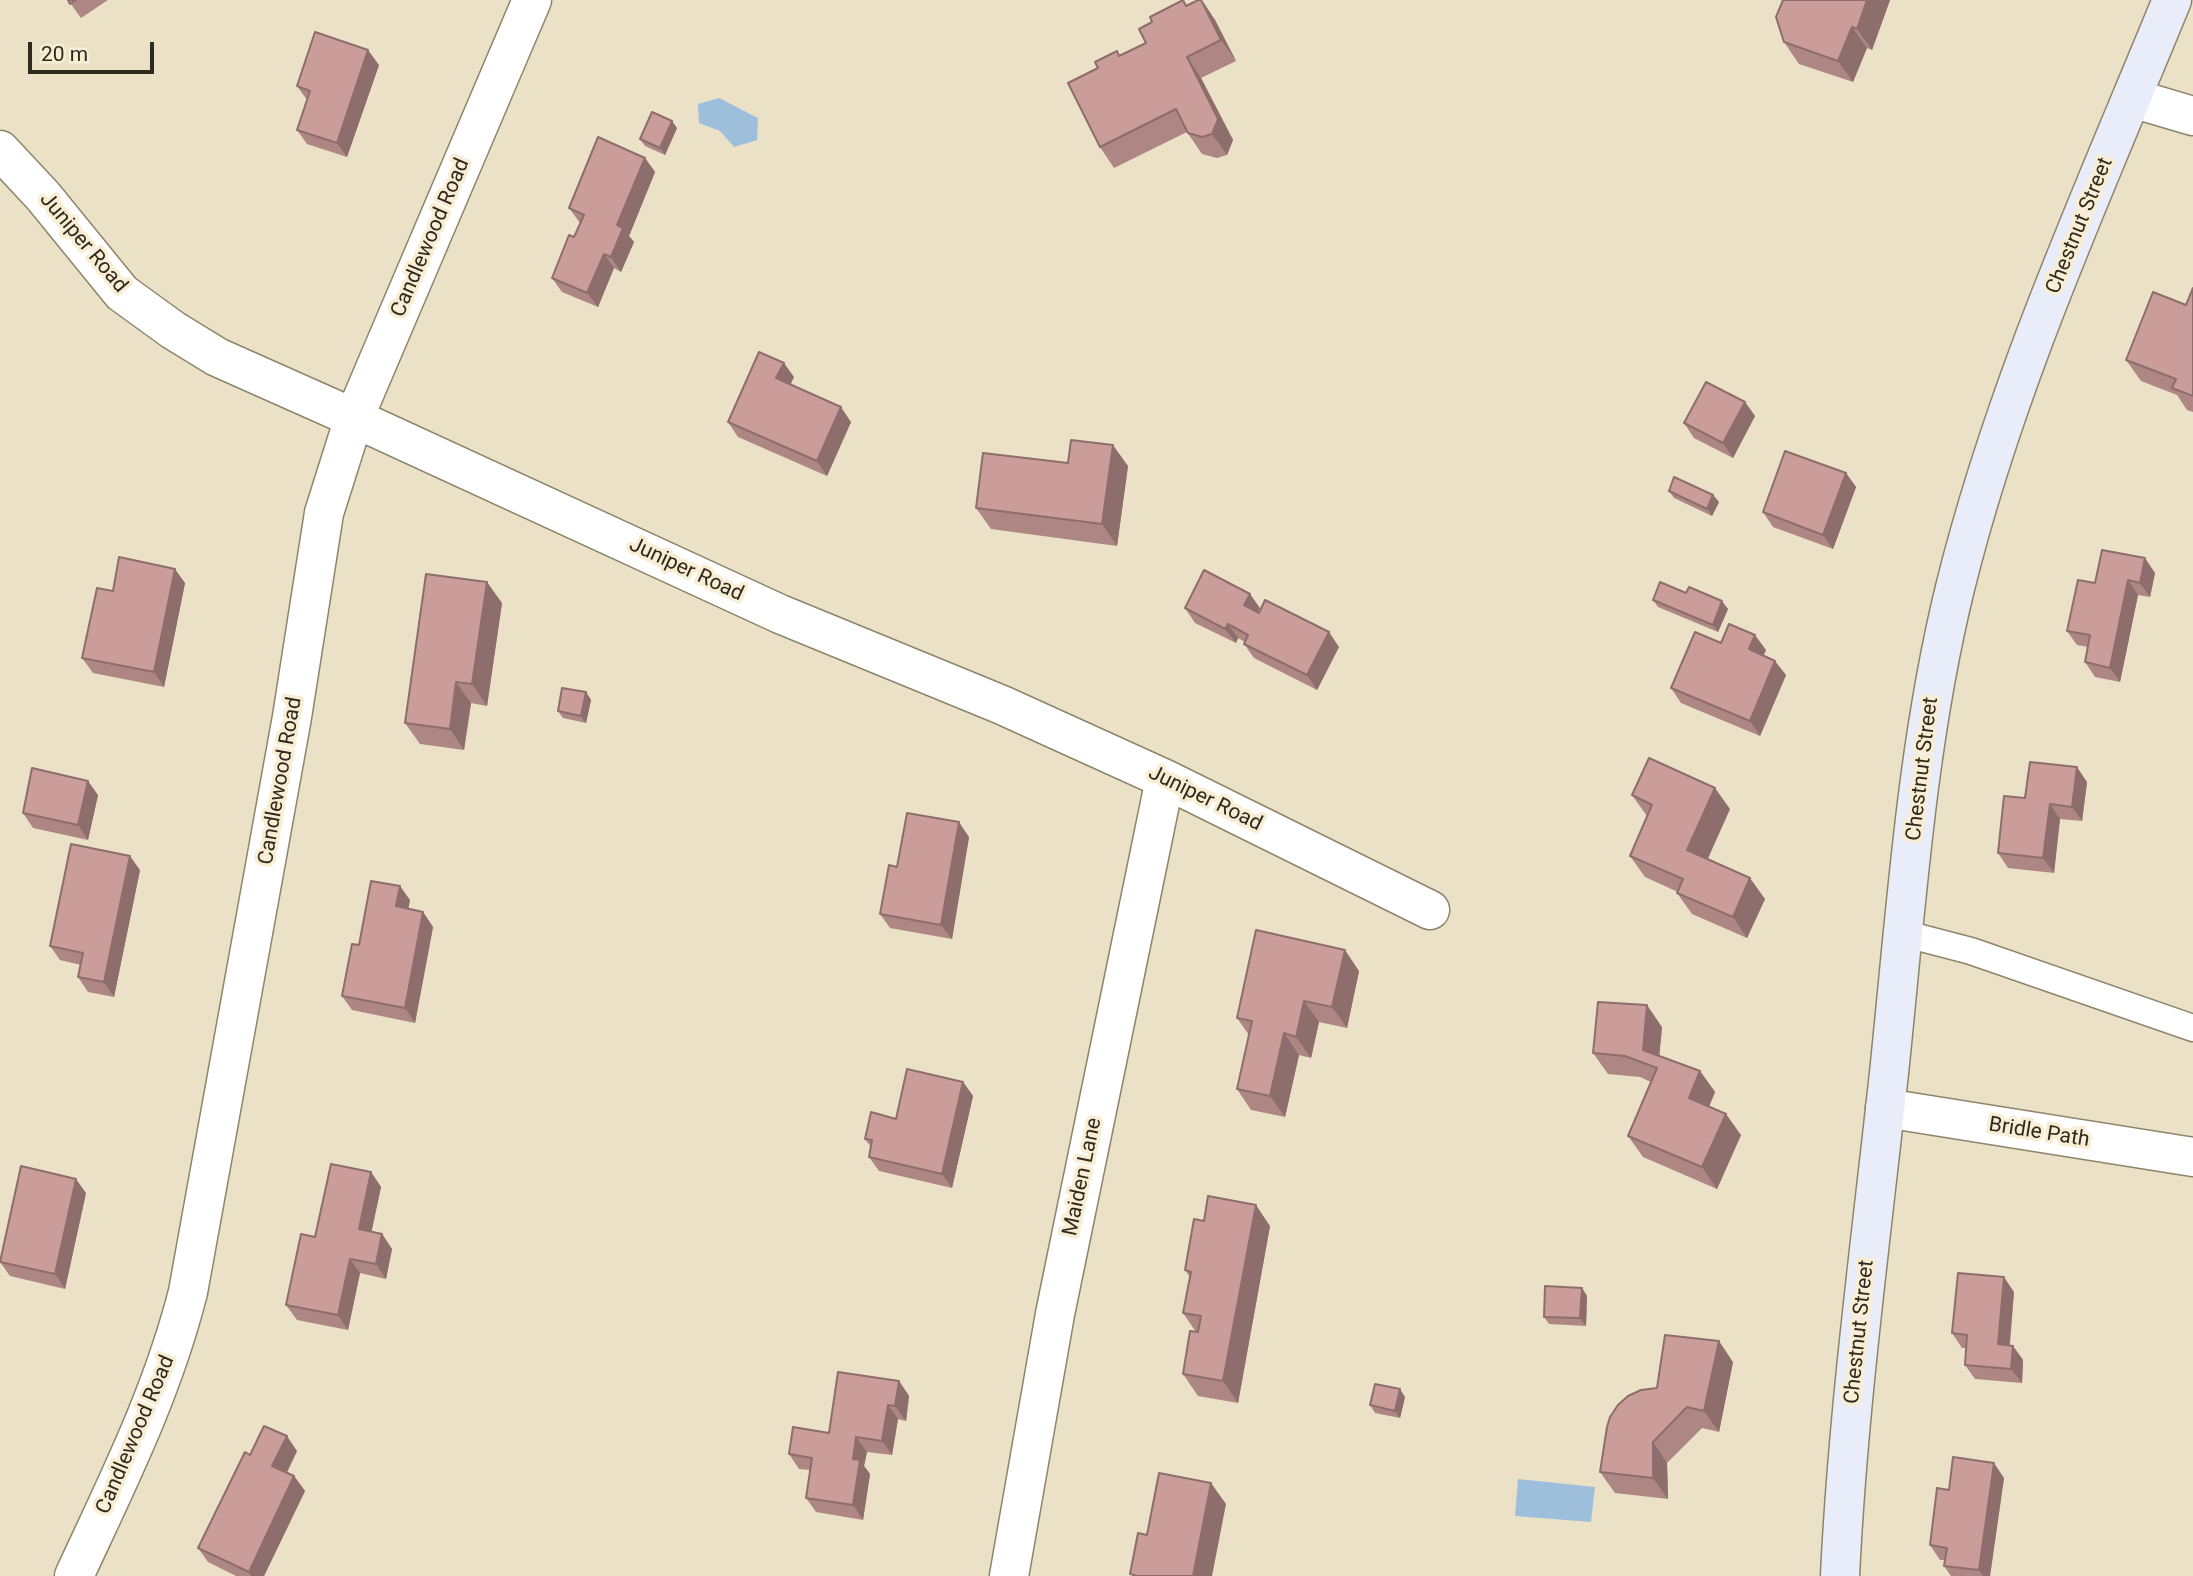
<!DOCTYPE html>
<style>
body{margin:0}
#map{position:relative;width:2193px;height:1576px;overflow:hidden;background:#ebe1c6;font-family:Roboto,sans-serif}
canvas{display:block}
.scale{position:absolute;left:28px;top:42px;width:126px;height:32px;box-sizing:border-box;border:4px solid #2e2a20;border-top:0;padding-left:9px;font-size:21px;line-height:24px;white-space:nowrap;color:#2e2a20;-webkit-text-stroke:5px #f9eed3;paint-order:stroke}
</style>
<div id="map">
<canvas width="2193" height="1576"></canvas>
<div class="scale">20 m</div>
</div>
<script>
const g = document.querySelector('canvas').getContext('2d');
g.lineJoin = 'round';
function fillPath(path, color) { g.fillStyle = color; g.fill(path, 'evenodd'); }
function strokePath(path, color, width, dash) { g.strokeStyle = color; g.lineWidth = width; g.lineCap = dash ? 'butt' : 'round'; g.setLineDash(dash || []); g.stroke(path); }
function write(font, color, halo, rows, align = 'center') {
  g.font = font + ' Roboto,sans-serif'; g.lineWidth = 7; g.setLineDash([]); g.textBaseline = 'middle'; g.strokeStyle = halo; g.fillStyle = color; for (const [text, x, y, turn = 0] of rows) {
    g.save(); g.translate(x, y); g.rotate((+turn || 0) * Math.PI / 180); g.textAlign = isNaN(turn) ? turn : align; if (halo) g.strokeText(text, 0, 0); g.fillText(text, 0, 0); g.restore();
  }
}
const water = new Path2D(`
 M 719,98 L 758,118 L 757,140 L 734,147 L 720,131 L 699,123 L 698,104 Z
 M 1518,1479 L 1595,1487 L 1591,1522 L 1515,1516 Z`);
const lane = new Path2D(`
 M 1902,933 L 1971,951 L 2193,1028`);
const street = new Path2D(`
 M 2132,98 L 2193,116
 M 0,150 L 43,196 L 122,293 L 173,330 L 217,357 L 354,418 L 780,614 L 1002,705 L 1165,779 L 1430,910
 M 1885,1108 L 2193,1157
 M 74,1576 C 118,1481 162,1394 188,1292 L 292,717 L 324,513 L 354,418 L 532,0
 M 1009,1576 L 1055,1314 L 1165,779`);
const secondary = new Path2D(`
 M 1840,1576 C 1848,1408 1871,1240 1889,1073 C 1906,911 1916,747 1955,588 C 2005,385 2093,193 2172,0`);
const wall = new Path2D(`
 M 68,0 L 108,0 L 81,18 Z
 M 1890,0 L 1872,50 L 1867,48 L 1853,82 L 1799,64 L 1784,42 Z
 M 1187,6 L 1215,20 L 1236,61 L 1201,78 L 1233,140 L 1227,155 L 1217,158 L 1202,154 L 1187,132 L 1114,168 L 1100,147 L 1120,56 L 1146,43 Z
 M 379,65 L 347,157 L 307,144 L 297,130 L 307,100 L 297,86 Z
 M 677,128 L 665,155 L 645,146 L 640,139 Z
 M 645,158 L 655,172 L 629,236 L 634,242 L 621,272 L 614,268 L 598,307 L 562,292 L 552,278 L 574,237 L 580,223 L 569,208 Z
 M 2193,288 L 2193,412 L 2187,410 L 2177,395 L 2141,381 L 2126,360 L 2186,305 Z
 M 794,377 L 790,384 L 851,422 L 827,476 L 738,437 L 728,422 Z
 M 1745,402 L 1755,416 L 1733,458 L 1694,438 L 1684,423 Z
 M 1068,463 L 1128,466 L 1117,546 L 991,529 L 976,508 Z
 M 1846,473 L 1856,487 L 1833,549 L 1773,527 L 1763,512 Z
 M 1669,491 L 1713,495 L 1719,502 L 1712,516 L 1674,498 Z
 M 2155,573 L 2150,597 L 2138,595 L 2120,682 L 2095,677 L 2085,662 L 2088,647 L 2077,645 L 2067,631 L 2095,583 Z
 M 185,583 L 164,687 L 93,673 L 82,658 L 113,591 Z
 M 1686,593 L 1728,609 L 1718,632 L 1658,607 L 1653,600 Z
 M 502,603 L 487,706 L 471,703 L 464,750 L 420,744 L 405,723 Z
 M 1185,608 L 1260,608 L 1258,612 L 1339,647 L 1317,690 L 1254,658 L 1244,644 L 1245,642 L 1238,638 L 1236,643 L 1195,623 Z
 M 1721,643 L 1766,650 L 1763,655 L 1786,675 L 1760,736 L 1681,703 L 1671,688 Z
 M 586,692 L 591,700 L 586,723 L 563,718 L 558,711 Z
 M 2087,782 L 2082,821 L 2060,819 L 2054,873 L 2008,868 L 1998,853 L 2025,798 Z
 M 98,795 L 88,840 L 33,828 L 23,813 Z
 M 1632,795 L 1730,809 L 1707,859 L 1765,899 L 1747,938 L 1692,914 L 1677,893 L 1678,892 L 1645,877 L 1630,856 L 1647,816 Z
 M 969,837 L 952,939 L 890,928 L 880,914 L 897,867 Z
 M 140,870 L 114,997 L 88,992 L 78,977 L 81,965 L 60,960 L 50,946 Z
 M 410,900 L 408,909 L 423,912 L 433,927 L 415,1023 L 352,1010 L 342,996 L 359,945 Z
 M 1359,971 L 1347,1028 L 1319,1022 L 1311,1058 L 1299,1055 L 1285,1117 L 1251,1110 L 1237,1089 L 1249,1035 L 1237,1018 Z
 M 1662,1027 L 1659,1056 L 1700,1071 L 1715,1092 L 1709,1107 L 1741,1135 L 1717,1189 L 1643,1157 L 1628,1136 L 1651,1082 L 1640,1077 L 1608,1074 L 1593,1053 Z
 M 963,1082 L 973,1096 L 952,1188 L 879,1171 L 869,1157 L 871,1147 L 865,1139 L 896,1119 Z
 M 371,1172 L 381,1187 L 371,1232 L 382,1234 L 392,1249 L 386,1279 L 360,1273 L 348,1330 L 297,1320 L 286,1305 L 315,1237 Z
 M 86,1193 L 65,1289 L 10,1276 L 0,1262 Z
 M 1204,1221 L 1270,1226 L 1238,1403 L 1198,1396 L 1183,1374 L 1196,1332 L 1183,1313 L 1190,1277 L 1185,1270 Z
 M 1582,1288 L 1587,1296 L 1586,1326 L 1549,1324 L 1544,1317 Z
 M 2014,1292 L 2010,1345 L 2013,1346 L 2023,1360 L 2022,1383 L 1975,1379 L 1965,1365 L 1966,1348 L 1962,1348 L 1952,1333 Z
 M 1733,1362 L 1719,1432 L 1702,1428 L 1667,1463 L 1668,1499 L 1615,1493 L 1600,1472 L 1657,1388 Z
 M 899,1381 L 909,1396 L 906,1421 L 898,1419 L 892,1455 L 867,1452 L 864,1466 L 870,1474 L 863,1520 L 816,1512 L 806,1498 L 810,1470 L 799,1469 L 789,1454 L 829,1433 Z
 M 1405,1397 L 1400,1418 L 1375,1413 L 1370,1405 Z
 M 297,1451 L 286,1473 L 294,1476 L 305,1491 L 264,1576 L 236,1576 L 208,1562 L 198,1548 L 250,1455 Z
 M 2004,1478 L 1990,1576 L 1951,1576 L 1944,1566 L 1945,1560 L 1940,1560 L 1930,1545 L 1949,1490 Z`);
const shadedWall = new Path2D(`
 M 1202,0 L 1215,20 L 1236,61 L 1221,40 Z
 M 1867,0 L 1890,0 L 1872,50 L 1857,29 Z
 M 1852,27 L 1867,48 L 1853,82 L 1838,61 Z
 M 368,50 L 379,65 L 347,157 L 337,143 Z
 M 1187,57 L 1201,78 L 1233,140 L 1227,155 L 1212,134 Z
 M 672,121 L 677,128 L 665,155 L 660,148 Z
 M 645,158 L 655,172 L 629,236 L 634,242 L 621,272 L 611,257 L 617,225 Z
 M 604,254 L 614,268 L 598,307 L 587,293 Z
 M 784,363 L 794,377 L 787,392 L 776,378 Z
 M 1745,402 L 1755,416 L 1733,458 L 1723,443 Z
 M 841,407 L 851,422 L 827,476 L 817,461 Z
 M 1113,445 L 1128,466 L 1117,546 L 1102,524 Z
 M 1846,473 L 1856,487 L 1833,549 L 1823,535 Z
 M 1713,495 L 1719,502 L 1712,516 L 1707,509 Z
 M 2145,558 L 2155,573 L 2150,597 L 2140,583 Z
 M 175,569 L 185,583 L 164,687 L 154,672 Z
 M 2128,580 L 2138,595 L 2120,682 L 2110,668 Z
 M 487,582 L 502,603 L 487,706 L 472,684 Z
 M 1250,594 L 1260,608 L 1254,620 L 1244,605 Z
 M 1722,601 L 1728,609 L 1718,632 L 1713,625 Z
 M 1228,624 L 1238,638 L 1236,643 L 1225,629 Z
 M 1329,632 L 1339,647 L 1317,690 L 1307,675 Z
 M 1755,635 L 1766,650 L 1760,664 L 1749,649 Z
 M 1775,661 L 1786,675 L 1760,736 L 1750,721 Z
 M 456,682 L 471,703 L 464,750 L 450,729 Z
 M 586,692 L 591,700 L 586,723 L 581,716 Z
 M 2077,767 L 2087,782 L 2082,821 L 2072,807 Z
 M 88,781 L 98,795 L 88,840 L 78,825 Z
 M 1715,788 L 1730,809 L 1702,872 L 1687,850 Z
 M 2050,804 L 2060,819 L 2054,873 L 2043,858 Z
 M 959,822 L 969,837 L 952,939 L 941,925 Z
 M 130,856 L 140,870 L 114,997 L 104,982 Z
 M 1750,878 L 1765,899 L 1747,938 L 1733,917 Z
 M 400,886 L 410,900 L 406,921 L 396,906 Z
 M 423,912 L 433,927 L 415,1023 L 405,1008 Z
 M 1345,950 L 1359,971 L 1347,1028 L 1332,1007 Z
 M 1304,1001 L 1319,1022 L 1311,1058 L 1296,1037 Z
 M 1647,1005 L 1662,1027 L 1658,1070 L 1643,1050 Z
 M 1284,1033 L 1299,1055 L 1285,1117 L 1270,1096 Z
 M 1700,1071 L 1715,1092 L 1704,1119 L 1689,1098 Z
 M 963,1082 L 973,1096 L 952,1188 L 942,1174 Z
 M 1726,1114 L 1741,1135 L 1717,1189 L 1702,1167 Z
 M 371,1172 L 381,1187 L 369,1244 L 359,1229 Z
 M 76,1179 L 86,1193 L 65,1289 L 55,1274 Z
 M 1256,1205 L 1270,1226 L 1238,1403 L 1223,1381 Z
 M 382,1234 L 392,1249 L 386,1279 L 376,1264 Z
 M 350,1259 L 360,1273 L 348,1330 L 338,1315 Z
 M 2004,1277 L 2014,1292 L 2008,1359 L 1998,1344 Z
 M 1582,1288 L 1587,1296 L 1586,1326 L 1580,1318 Z
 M 1719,1341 L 1733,1362 L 1719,1432 L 1704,1411 Z
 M 2013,1346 L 2023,1360 L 2022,1383 L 2011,1369 Z
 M 899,1381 L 909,1396 L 906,1421 L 895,1406 Z
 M 1400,1389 L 1405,1397 L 1400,1418 L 1395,1411 Z
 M 888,1405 L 898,1419 L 892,1455 L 882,1441 Z
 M 287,1436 L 297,1451 L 283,1481 L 272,1466 Z
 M 856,1437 L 867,1452 L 864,1466 L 870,1474 L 863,1520 L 853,1505 L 853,1459 Z
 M 1653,1442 L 1667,1463 L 1668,1499 L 1653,1478 Z
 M 1994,1463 L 2004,1478 L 1990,1576 L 1983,1576 L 1979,1570 Z
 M 294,1476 L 305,1491 L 264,1576 L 251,1576 L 249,1572 Z
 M 1211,1483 L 1226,1504 L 1212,1576 L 1193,1576 Z`);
const building = new Path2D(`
 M 68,0 L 76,0 L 70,4 Z
 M 1183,0 L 1186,6 L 1198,0 L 1201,0 L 1221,40 L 1187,57 L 1218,119 L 1212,134 L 1202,137 L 1188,133 L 1176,109 L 1100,147 L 1068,83 L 1098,68 L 1095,62 L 1117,51 L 1119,56 L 1146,43 L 1139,29 L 1152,22 L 1150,17 Z
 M 1783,0 L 1867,0 L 1857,29 L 1852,27 L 1838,61 L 1784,42 L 1776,17 Z
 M 315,32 L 368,50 L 337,143 L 297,130 L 310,91 L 297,86 Z
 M 652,112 L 672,121 L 660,148 L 640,139 Z
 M 598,137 L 645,158 L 617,225 L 623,228 L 611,257 L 604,254 L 587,293 L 552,278 L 569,235 L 574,237 L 584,215 L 569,208 Z
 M 2193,288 L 2193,396 L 2172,388 L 2176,379 L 2126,360 L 2153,292 L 2186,305 Z
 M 759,352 L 784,363 L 776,378 L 841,407 L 817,461 L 728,422 Z
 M 1706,382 L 1745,402 L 1723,443 L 1684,423 Z
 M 1071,440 L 1113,445 L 1102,524 L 976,508 L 983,453 L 1068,463 Z
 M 1785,451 L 1846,473 L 1823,535 L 1763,512 Z
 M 1674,477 L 1713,495 L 1707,509 L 1669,491 Z
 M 2102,550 L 2145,558 L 2140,583 L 2128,580 L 2110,668 L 2085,662 L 2090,635 L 2067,631 L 2078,580 L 2095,583 Z
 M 119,557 L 175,569 L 154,672 L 82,658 L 97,588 L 113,591 Z
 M 1204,570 L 1250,594 L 1244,605 L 1259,613 L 1265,600 L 1329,632 L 1307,675 L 1244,644 L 1248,635 L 1228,624 L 1225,629 L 1185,608 Z
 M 426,574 L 487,582 L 472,684 L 456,682 L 450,729 L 405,723 Z
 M 1660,582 L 1686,593 L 1689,587 L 1722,601 L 1713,625 L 1653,600 Z
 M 1729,624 L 1755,635 L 1749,649 L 1775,661 L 1750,721 L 1671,688 L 1695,632 L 1721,643 Z
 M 562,688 L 586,692 L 581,716 L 558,711 Z
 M 1649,758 L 1715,788 L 1687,850 L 1750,878 L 1733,917 L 1677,893 L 1683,879 L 1630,856 L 1652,805 L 1632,795 Z
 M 2030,762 L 2077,767 L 2072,807 L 2050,804 L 2043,858 L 1998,853 L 2004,796 L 2025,798 Z
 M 32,768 L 88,781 L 78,825 L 23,813 Z
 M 907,813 L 959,822 L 941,925 L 880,914 L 889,865 L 897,867 Z
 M 71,844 L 130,856 L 104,982 L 78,977 L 83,953 L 50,946 Z
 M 371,881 L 400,886 L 396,906 L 423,912 L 405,1008 L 342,996 L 352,944 L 359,945 Z
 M 1256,930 L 1345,950 L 1332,1007 L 1304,1001 L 1296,1037 L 1284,1033 L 1270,1096 L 1237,1089 L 1252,1021 L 1237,1018 Z
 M 1598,1002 L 1647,1005 L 1643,1050 L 1700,1071 L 1689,1098 L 1726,1114 L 1702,1167 L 1628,1136 L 1657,1068 L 1625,1056 L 1593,1053 Z
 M 907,1069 L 963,1082 L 942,1174 L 869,1157 L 872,1140 L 865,1139 L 871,1112 L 896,1119 Z
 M 331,1164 L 371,1172 L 359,1229 L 382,1234 L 376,1264 L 350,1259 L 338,1315 L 286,1305 L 301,1234 L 315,1237 Z
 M 21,1166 L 76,1179 L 55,1274 L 0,1262 Z
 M 1208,1196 L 1256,1205 L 1223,1381 L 1183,1374 L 1190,1331 L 1198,1332 L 1201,1316 L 1183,1313 L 1191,1272 L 1185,1270 L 1194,1219 L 1204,1221 Z
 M 1958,1273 L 2004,1277 L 1998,1344 L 2013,1346 L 2011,1369 L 1965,1365 L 1967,1335 L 1952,1333 Z
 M 1545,1286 L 1582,1288 L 1580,1318 L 1544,1317 Z
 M 1665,1335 L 1719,1341 L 1704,1411 L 1687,1407 L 1653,1442 L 1653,1478 L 1600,1472 L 1607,1427 L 1610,1417 L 1618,1405 L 1628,1396 L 1641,1390 L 1657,1388 Z
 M 838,1372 L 899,1381 L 895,1406 L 888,1405 L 882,1441 L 856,1437 L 853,1459 L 860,1460 L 853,1505 L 806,1498 L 812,1458 L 789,1454 L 793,1427 L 829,1433 Z
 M 1375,1384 L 1400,1389 L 1395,1411 L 1370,1405 Z
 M 264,1426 L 287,1436 L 272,1466 L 294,1476 L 249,1572 L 198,1548 L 245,1452 L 250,1455 Z
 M 1953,1457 L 1994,1463 L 1979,1570 L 1944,1566 L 1947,1548 L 1930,1545 L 1937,1488 L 1949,1490 Z
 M 1159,1473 L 1211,1483 L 1193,1576 L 1137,1576 L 1130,1574 L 1138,1533 L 1147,1535 Z`);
const streetNames = [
 ["Chestnut Street",2080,226,-68],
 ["Candlewood Road",431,238,-67],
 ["Juniper Road",83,243,50],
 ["Juniper Road",686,570,25],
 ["Chestnut Street",1923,769,-83],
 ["Candlewood Road",281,781,-80],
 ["Juniper Road",1205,799,26],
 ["Bridle Path",2039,1133,9],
 ["Maiden Lane",1083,1177,-78],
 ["Chestnut Street",1860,1332,-84],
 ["Candlewood Road",136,1435,-67]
];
fillPath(water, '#9dbfdb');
strokePath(lane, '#8e846b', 29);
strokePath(street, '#8e846b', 41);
strokePath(secondary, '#8e846b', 41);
strokePath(lane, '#fff', 26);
strokePath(street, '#fff', 38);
strokePath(secondary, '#e9edfa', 38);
fillPath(wall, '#ae8784');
fillPath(shadedWall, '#8d6e6c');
fillPath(building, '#ca9d9a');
strokePath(building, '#8d6e6c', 2);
write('21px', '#2e2a20', '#f9eed3', streetNames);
</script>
